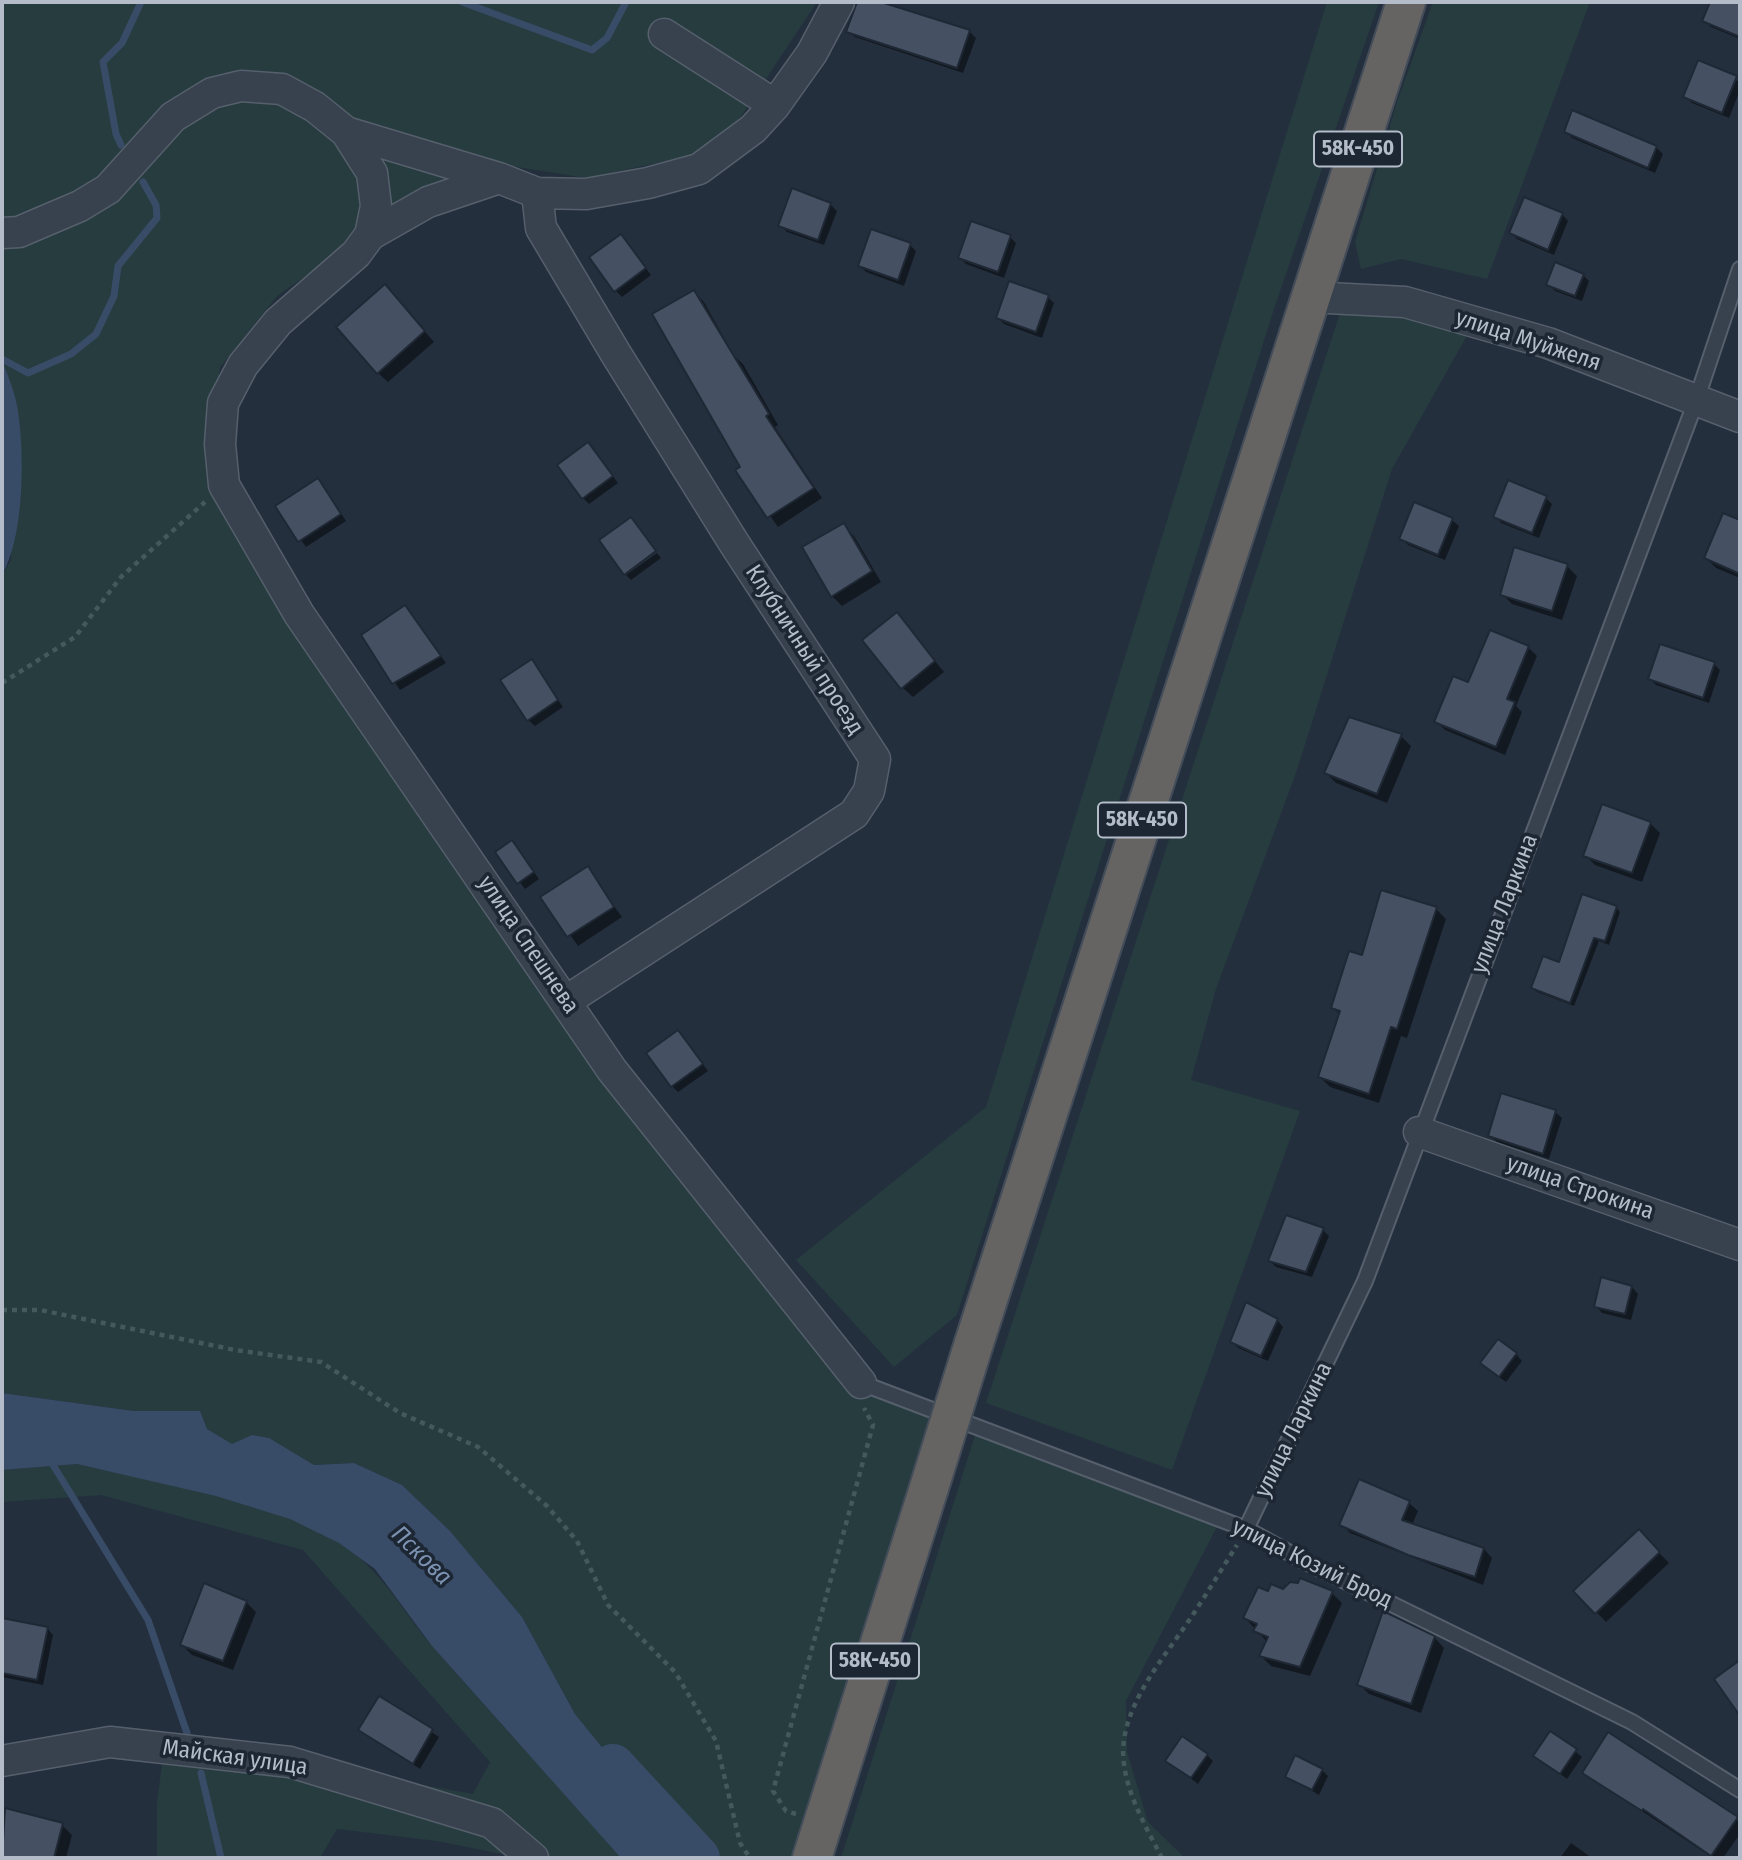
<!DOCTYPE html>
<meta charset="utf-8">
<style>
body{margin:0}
#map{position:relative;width:1742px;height:1860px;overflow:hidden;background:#242f3e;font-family:"Fira Sans Condensed",sans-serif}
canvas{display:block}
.frame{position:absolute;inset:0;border:4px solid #b4bcc9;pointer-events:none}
</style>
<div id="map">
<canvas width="1742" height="1860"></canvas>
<div class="frame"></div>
</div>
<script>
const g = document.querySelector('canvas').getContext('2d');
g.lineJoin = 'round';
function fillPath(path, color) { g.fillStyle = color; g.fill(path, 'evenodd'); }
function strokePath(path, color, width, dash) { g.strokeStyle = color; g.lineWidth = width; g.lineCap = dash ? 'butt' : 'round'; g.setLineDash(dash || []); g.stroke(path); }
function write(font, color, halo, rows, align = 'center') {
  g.font = font + ' "Fira Sans Condensed",sans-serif'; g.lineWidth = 7; g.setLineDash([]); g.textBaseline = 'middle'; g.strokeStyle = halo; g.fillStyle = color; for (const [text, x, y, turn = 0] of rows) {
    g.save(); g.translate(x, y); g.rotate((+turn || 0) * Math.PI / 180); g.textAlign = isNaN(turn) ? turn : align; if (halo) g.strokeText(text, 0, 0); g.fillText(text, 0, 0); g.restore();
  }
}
const green = new Path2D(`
 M 2,2 L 817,2 L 732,130 L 703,153 L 587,178 L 485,162 L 397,215 L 278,295 L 220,367 L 209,477 L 567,1006 L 870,1377 L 896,1398 L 930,1409 L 926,1434 L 792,1858 L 704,1858 L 657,1815 L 575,1714 L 522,1617 L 450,1531 L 402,1485 L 354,1463 L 314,1465 L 268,1438 L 252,1435 L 232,1445 L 207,1429 L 200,1411 L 134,1411 L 2,1393 L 2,575 L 11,560 L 17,404 L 2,359 Z
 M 1327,2 L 1379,2 L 1274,309 L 957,1315 L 894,1367 L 796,1260 L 986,1107 Z
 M 1433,2 L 1590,2 L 1487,279 L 1401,259 L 1361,269 L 1355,242 L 1397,102 Z
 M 1401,311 L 1469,332 L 1392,469 L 1296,773 L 1216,989 L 1191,1080 L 1300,1111 L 1172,1470 L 986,1403 L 1340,313 Z
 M 977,1429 L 1201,1503 L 1219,1523 L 1126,1701 L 1127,1752 L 1148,1822 L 1185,1858 L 841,1858 Z
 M 77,1464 C 163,1484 262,1496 339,1543 C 382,1569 402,1612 434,1648 C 495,1719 560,1787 621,1858 L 522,1858 L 437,1841 L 337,1829 L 320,1858 L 157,1858 L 157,1803 L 165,1739 L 473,1794 L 490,1762 L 303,1550 L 101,1495 L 2,1502 L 2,1470 Z`);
const water = new Path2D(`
 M 2,359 C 7,374 14,390 17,405 C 25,450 25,536 2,575 Z
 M 2,1393 L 134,1411 L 200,1411 L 207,1429 L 232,1444 L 252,1435 L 269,1438 L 314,1465 L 354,1463 L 402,1485 L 450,1531 L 522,1617 L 575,1714 L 657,1815 L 704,1858 L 621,1858 L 432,1646 L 375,1569 L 339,1543 L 290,1519 L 216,1496 L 77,1464 L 2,1470 Z`);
const shadow = new Path2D(`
 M 859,2 L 878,2 L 970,32 L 976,38 L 963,73 L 855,37 L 848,31 Z
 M 1712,2 L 1740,2 L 1740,39 L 1711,27 L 1704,21 Z
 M 1699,63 L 1740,82 L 1740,90 L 1729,118 L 1692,103 L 1685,96 Z
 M 1566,131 L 1656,147 L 1663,154 L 1655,173 L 1572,138 Z
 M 830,204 L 837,211 L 824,245 L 787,232 L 780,225 Z
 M 1562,214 L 1568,221 L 1554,255 L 1517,239 L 1511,233 Z
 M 1010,237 L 1016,243 L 1004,278 L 966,264 L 960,258 Z
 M 627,243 L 651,275 L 622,297 L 615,290 Z
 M 910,245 L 916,251 L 904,286 L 866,272 L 860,266 Z
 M 1583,275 L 1589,281 L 1582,301 L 1555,291 L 1548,284 Z
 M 694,292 L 704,302 L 734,356 L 743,364 L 778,425 L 775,427 L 822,498 L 778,527 L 737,470 L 742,467 Z
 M 395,297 L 434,342 L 388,382 L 378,373 Z
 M 1048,297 L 1054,303 L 1042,338 L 1004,324 L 998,318 Z
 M 588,444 L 618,483 L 589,504 L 583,498 Z
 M 324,487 L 346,521 L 306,547 L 277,507 Z
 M 1546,498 L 1552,504 L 1539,538 L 1501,523 L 1495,516 Z
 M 1415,504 L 1452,520 L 1459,526 L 1445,560 L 1408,545 L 1401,538 Z
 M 1724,515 L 1740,522 L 1740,578 L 1716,568 L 1706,558 Z
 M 844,526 L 854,536 L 881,582 L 842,606 L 832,596 Z
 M 657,553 L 661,558 L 631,580 L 626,575 Z
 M 1567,566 L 1577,576 L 1562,620 L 1512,604 L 1502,594 Z
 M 405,607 L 446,663 L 400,690 L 363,635 Z
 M 897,614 L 944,672 L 913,697 L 903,688 Z
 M 1528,647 L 1537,656 L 1516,706 L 1522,712 L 1505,755 L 1445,730 L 1436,721 L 1469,685 Z
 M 531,661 L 563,707 L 535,726 L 528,720 Z
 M 1714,664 L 1720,670 L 1709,703 L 1656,685 L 1650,679 Z
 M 1401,736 L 1411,746 L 1387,803 L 1336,783 L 1326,773 Z
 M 1650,823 L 1660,833 L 1642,882 L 1595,865 L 1585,855 Z
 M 512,842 L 539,879 L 525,889 L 497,852 Z
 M 587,869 L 622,917 L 578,946 L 543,897 Z
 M 1616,907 L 1620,912 L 1609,945 L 1599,941 L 1574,1006 L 1537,992 L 1533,988 Z
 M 1436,909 L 1446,919 L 1407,1038 L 1401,1036 L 1379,1103 L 1330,1087 L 1320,1077 L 1340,1015 L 1333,1007 L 1363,957 Z
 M 684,1038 L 708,1071 L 678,1092 L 672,1086 Z
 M 1555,1112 L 1562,1118 L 1549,1159 L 1497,1142 L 1490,1136 Z
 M 1323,1230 L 1329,1236 L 1312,1277 L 1276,1267 L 1270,1261 Z
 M 1632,1287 L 1638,1294 L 1631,1320 L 1602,1313 L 1596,1306 Z
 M 1277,1320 L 1283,1327 L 1268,1361 L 1238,1348 L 1232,1342 Z
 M 1516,1354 L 1522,1361 L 1506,1382 L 1488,1369 Z
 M 1360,1482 L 1409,1503 L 1418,1511 L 1412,1525 L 1484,1549 L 1492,1558 L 1483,1585 L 1350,1533 L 1342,1525 Z
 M 1639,1532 L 1669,1563 L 1606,1622 L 1576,1591 Z
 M 1283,1591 L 1332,1593 L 1342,1603 L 1310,1676 L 1271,1666 L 1261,1656 L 1267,1642 L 1245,1618 L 1269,1593 Z
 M 246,1602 L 256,1612 L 233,1670 L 192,1655 L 182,1645 Z
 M 2,1620 L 47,1628 L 53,1635 L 43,1685 L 2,1677 Z
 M 1434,1637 L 1444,1648 L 1421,1713 L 1369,1694 L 1359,1684 Z
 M 380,1698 L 439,1737 L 420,1769 L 361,1730 Z
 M 1608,1735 L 1740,1822 L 1740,1834 L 1723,1858 L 1713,1858 L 1584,1773 Z
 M 1575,1751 L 1582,1757 L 1567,1779 L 1536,1756 Z
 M 1207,1755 L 1213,1761 L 1198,1784 L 1167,1760 Z
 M 1322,1770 L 1328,1776 L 1319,1795 L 1287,1776 Z
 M 6,1810 L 62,1825 L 72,1835 L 66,1858 L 2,1858 L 2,1826 Z
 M 1571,1843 L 1592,1858 L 1560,1858 Z`);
const stream = new Path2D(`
 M 462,2 L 592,50 L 607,38 L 626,2
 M 121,145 L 116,134 L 103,62 L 122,43 L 141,2
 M 2,359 L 28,373 L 71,354 L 96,334 L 114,296 L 118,266 L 157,218 L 156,205 L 143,182
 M 50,1460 L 148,1620 L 187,1733
 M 201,1773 L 221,1858`);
const river = new Path2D(`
 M 613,1766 L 698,1858`);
const building = new Path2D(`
 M 857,2 L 881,2 L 970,30 L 957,68 L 846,32 Z
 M 1710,2 L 1740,2 L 1740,37 L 1702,21 Z
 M 1698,60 L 1737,76 L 1722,113 L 1683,97 Z
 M 1572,110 L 1657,146 L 1648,168 L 1564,132 Z
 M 792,188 L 831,203 L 818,240 L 778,226 Z
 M 1524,197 L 1563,213 L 1548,250 L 1509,233 Z
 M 971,221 L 1011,235 L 998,272 L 958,258 Z
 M 871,229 L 911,243 L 898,280 L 858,266 Z
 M 621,234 L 646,268 L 614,292 L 589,257 Z
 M 1555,262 L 1584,274 L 1575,296 L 1546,285 Z
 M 1009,281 L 1049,295 L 1036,332 L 996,318 Z
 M 385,284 L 425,331 L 377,374 L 336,327 Z
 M 694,290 L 769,414 L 766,416 L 814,488 L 767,518 L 735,470 L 740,467 L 652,314 Z
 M 588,442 L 613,476 L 582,499 L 557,465 Z
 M 318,478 L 341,514 L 298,542 L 275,506 Z
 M 1508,480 L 1547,496 L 1532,533 L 1493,517 Z
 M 1414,502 L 1453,518 L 1438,555 L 1399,539 Z
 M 1723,513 L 1740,520 L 1740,574 L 1704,558 Z
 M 631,517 L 656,551 L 624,575 L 599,540 Z
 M 844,523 L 872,571 L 831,597 L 802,547 Z
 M 1514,547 L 1568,564 L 1552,611 L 1500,595 Z
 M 405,605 L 441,656 L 392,684 L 361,635 Z
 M 897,612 L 935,661 L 901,689 L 862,640 Z
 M 1490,630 L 1529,646 L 1507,699 L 1515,702 L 1496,747 L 1434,722 L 1453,676 L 1468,682 Z
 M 1660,644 L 1715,662 L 1703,698 L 1648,679 Z
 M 532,659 L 558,700 L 527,721 L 500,680 Z
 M 1349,717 L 1402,734 L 1377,794 L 1324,773 Z
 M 1602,804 L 1651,822 L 1632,873 L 1583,856 Z
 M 512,840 L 534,872 L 517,884 L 495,852 Z
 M 588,866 L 614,907 L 567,937 L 540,897 Z
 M 1381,890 L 1437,907 L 1397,1029 L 1391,1027 L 1369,1094 L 1318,1077 L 1340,1011 L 1331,1008 L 1349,951 L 1362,955 Z
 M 1582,894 L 1617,906 L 1605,941 L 1594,938 L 1570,1003 L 1531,988 L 1543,956 L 1559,962 Z
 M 678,1030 L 703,1064 L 671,1087 L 646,1053 Z
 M 1501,1093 L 1556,1110 L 1543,1154 L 1488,1136 Z
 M 1286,1215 L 1324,1228 L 1306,1272 L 1268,1261 Z
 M 1601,1277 L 1632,1286 L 1625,1314 L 1594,1307 Z
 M 1246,1302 L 1278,1319 L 1261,1356 L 1230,1342 Z
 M 1498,1339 L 1517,1353 L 1499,1377 L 1480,1363 Z
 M 1359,1479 L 1410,1501 L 1402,1520 L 1484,1548 L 1475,1577 L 1408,1555 L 1339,1525 Z
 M 1639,1529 L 1660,1552 L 1595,1614 L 1573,1591 Z
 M 1300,1578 L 1333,1591 L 1300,1667 L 1259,1656 L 1268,1637 L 1253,1631 L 1257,1624 L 1243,1618 L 1258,1587 L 1268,1591 L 1271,1584 L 1283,1589 L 1290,1582 L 1298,1583 Z
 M 204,1583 L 247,1601 L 223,1661 L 180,1645 Z
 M 1383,1611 L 1435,1636 L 1411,1704 L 1357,1685 Z
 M 2,1618 L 48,1627 L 37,1680 L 2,1673 Z
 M 1740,1660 L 1740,1716 L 1714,1679 Z
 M 379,1696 L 433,1729 L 413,1764 L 358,1730 Z
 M 1550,1731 L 1577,1749 L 1560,1774 L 1533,1756 Z
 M 1608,1732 L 1738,1817 L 1711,1856 L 1643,1809 L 1642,1811 L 1582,1773 Z
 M 1182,1736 L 1208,1754 L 1191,1778 L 1165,1761 Z
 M 1295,1755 L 1323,1769 L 1312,1790 L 1285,1777 Z
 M 5,1808 L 63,1823 L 54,1858 L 2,1858 Z`);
const path = new Path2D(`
 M 2,683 L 75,637 L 121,577 L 205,502
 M 2,1310 L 40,1310 L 235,1350 L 321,1362 L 400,1413 L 478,1447 L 547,1506 L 577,1541 L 608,1605 L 675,1672 L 716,1741 L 740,1843 L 750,1858
 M 796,1814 L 786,1811 L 773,1791 L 873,1425 L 864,1408
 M 1162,1858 C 1147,1829 1128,1797 1124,1764 C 1116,1709 1167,1655 1194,1613 C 1209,1590 1223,1567 1237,1545`);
const service = new Path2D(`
 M 861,1383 L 1246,1529 L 1304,1561 L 1632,1722 L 1740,1790
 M 1246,1529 L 1365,1281 L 1696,401 L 1740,269`);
const minor = new Path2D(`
 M 664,34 L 775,105
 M 346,132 L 499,178
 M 537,193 L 541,228 L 616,354 L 734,543 L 875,759 L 869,791 L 854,814 L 566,1001
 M 2,233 L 19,232 L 80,206 L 108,189 L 173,117 L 212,93 L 241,86 L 282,89 L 315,107 L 346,132 L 372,173 L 376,206 L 370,235 L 356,254 L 278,322 L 243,365 L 223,403 L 220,444 L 224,485 L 299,614 L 612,1070 L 861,1383
 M 370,235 L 428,202 L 499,178 L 537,193 L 586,194 L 648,183 L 699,169 L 753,129 L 775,105 L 812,53 L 839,2
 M 1309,297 L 1405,302 L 1548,343 L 1740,417
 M 1419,1132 L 1740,1245
 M 2,1761 L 110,1742 L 290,1762 L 492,1823 L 533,1858`);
const trunk = new Path2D(`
 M 974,1343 L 1406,2
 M 812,1858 L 928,1491`);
const trunkBridge = new Path2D(`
 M 928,1491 L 974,1343`);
const shields = [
 [1358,149,88],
 [1142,820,88],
 [875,1661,88]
];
const shieldNames = [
 ["58К-450",1358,149],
 ["58К-450",1142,820],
 ["58К-450",875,1661]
];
const streetNames = [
 ["улица Муйжеля",1528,341,18],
 ["Клубничный проезд",804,650,57],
 ["улица Ларкина",1505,904,-69],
 ["улица Спешнева",528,945,56],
 ["улица Строкина",1580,1188,19],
 ["улица Ларкина",1294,1430,-64],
 ["улица Козий Брод",1312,1564,26],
 ["Майская улица",235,1758,8]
];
const waterNames = [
 ["Пскова",421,1556,44]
];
fillPath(green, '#263c3f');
fillPath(water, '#394c67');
fillPath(shadow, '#0007');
strokePath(stream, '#394c67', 7);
strokePath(river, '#394c67', 44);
fillPath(building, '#455162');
strokePath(building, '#1f2835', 2);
strokePath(service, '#565f6c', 18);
strokePath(minor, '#565f6c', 33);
strokePath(trunk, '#434c59', 42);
strokePath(path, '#44595c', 4.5, [5, 5]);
strokePath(service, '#38414e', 14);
strokePath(minor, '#38414e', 30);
strokePath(trunk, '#656462', 38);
strokePath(trunkBridge, '#434c59', 42, []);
strokePath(trunkBridge, '#656462', 38);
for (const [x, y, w] of shields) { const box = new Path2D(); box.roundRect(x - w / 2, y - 17.5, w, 35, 5); g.fillStyle = '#1d2633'; g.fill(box); strokePath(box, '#b4bcc9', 2); }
write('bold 21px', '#b4bcc9', null, shieldNames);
write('23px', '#b4bcc9', '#1d2633', streetNames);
write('italic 24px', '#7c92b1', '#1d2633', waterNames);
</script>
